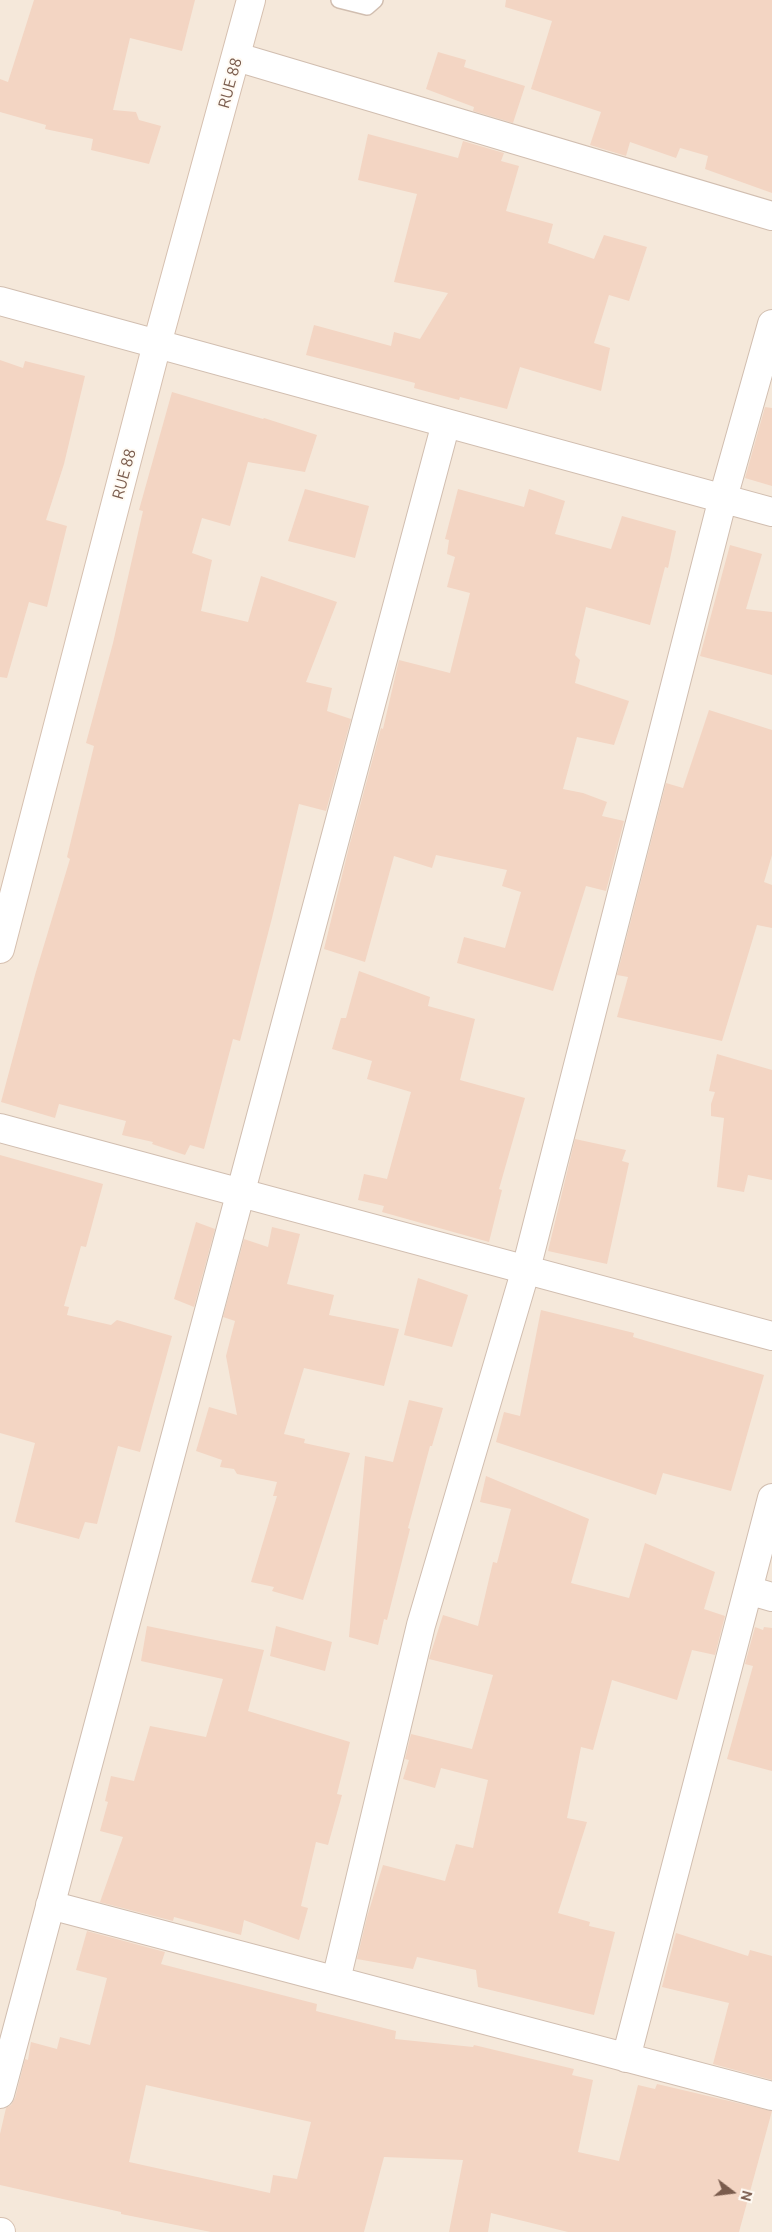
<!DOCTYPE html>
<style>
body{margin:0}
#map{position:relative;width:772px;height:2232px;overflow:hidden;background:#fdf6ec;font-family:Ubuntu,sans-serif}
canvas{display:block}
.north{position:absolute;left:707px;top:2167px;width:50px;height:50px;-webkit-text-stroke:4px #fffaf3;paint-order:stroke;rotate:105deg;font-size:14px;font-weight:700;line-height:20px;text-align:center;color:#7a5c4d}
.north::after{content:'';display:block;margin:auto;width:18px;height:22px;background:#7a5c4d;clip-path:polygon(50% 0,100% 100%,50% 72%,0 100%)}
</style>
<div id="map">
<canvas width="772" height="2232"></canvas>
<div class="north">N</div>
</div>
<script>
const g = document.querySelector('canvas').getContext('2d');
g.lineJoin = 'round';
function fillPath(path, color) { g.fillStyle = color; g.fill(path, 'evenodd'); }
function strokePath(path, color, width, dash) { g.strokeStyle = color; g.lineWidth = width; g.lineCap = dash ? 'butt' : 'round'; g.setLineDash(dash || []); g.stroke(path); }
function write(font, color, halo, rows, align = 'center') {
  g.font = font + ' Ubuntu,sans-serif'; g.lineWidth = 4; g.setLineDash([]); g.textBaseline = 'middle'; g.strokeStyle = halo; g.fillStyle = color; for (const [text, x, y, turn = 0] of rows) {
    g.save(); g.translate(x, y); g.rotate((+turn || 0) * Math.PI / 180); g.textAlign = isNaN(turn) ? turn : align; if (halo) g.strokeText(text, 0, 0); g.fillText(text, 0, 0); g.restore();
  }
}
const residential = new Path2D(`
 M 0,0 L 772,0 L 772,2232 L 0,2232 Z`);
const building = new Path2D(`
 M 34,0 L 195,0 L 182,51 L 130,38 L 113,110 L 136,112 L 139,120 L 161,126 L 149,164 L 91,150 L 93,139 L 45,129 L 46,125 L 0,112 L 0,79 L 8,82 Z
 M 506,0 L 772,0 L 772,193 L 705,169 L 708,156 L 680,148 L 676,158 L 630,142 L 626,156 L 590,145 L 601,112 L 531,89 L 552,21 L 505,7 Z
 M 438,52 L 466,60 L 464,67 L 525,86 L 513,123 L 473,111 L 474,107 L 426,89 Z
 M 368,134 L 458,158 L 463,141 L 504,153 L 501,161 L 519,166 L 506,211 L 553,224 L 548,243 L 594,259 L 604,235 L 647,247 L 629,301 L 609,295 L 594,343 L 610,348 L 601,391 L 520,367 L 507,409 L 460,397 L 459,400 L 414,388 L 415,383 L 306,355 L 314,325 L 391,346 L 394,332 L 420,339 L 448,293 L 394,282 L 417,194 L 358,180 Z
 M 0,360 L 23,368 L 25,361 L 85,376 L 64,464 L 46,520 L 67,526 L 47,607 L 29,602 L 7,678 L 0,677 Z
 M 172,392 L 263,419 L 264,418 L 317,435 L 305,472 L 248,462 L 230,526 L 202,518 L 192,553 L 212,560 L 201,611 L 248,622 L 261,576 L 337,602 L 306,682 L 332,688 L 327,711 L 351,719 L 326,811 L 299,804 L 272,918 L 240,1041 L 233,1039 L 204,1149 L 190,1145 L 185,1155 L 152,1144 L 153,1142 L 122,1135 L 126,1121 L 59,1104 L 55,1118 L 1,1102 L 35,975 L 70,859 L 67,857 L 94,746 L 86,743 L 113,643 L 143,511 L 139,510 Z
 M 765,407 L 772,408 L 772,486 L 745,478 Z
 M 305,489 L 369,506 L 355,558 L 288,541 Z
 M 458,489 L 524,507 L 529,489 L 565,501 L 555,534 L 611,549 L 622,516 L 676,531 L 668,568 L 665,567 L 650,625 L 586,607 L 575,655 L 580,660 L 575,683 L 629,701 L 614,745 L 577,737 L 563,789 L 583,793 L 607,802 L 602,816 L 624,821 L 606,891 L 586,886 L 553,991 L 457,963 L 464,937 L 505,948 L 521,892 L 502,886 L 507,870 L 436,855 L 432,868 L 394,856 L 365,962 L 324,949 L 349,847 L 381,728 L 383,729 L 399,660 L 450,673 L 470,593 L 447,587 L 455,557 L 447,554 L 449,540 L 445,539 Z
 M 730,545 L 762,554 L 746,609 L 772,612 L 772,675 L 700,656 Z
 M 709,710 L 772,730 L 772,855 L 764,882 L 772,885 L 772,928 L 757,925 L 722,1041 L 617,1017 L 628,977 L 617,975 L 666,783 L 683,788 Z
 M 359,971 L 430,997 L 428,1006 L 475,1019 L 460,1080 L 525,1098 L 499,1189 L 502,1190 L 489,1242 L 382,1212 L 384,1206 L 358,1200 L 364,1174 L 387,1179 L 411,1092 L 367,1079 L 372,1061 L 332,1049 L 341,1018 L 346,1018 Z
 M 717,1054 L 772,1070 L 772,1180 L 748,1175 L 744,1192 L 717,1187 L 724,1118 L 711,1116 L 711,1104 L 715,1092 L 709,1091 Z
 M 575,1139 L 626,1150 L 622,1161 L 629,1163 L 607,1264 L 548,1251 Z
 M 0,1155 L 103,1184 L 86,1247 L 81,1246 L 64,1306 L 69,1307 L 67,1315 L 111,1325 L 117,1320 L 172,1336 L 140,1452 L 118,1446 L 97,1524 L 85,1522 L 79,1539 L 15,1522 L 35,1443 L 0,1433 Z
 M 196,1222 L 215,1229 L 194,1307 L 174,1299 Z
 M 272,1227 L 300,1234 L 287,1284 L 334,1295 L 329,1315 L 399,1329 L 384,1386 L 304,1368 L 284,1434 L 305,1439 L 304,1443 L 350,1453 L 303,1600 L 272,1591 L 274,1587 L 251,1582 L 277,1496 L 273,1496 L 277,1482 L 237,1474 L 234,1469 L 220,1467 L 222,1460 L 196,1451 L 209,1407 L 237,1415 L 226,1356 L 235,1321 L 223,1317 L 244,1239 L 268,1247 Z
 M 418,1278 L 468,1295 L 452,1347 L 404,1335 Z
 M 541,1310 L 634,1333 L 633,1337 L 764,1375 L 731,1491 L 663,1473 L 656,1495 L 496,1442 L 504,1412 L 520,1416 Z
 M 409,1400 L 443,1408 L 432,1446 L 430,1446 L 408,1528 L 410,1529 L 387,1620 L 384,1619 L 378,1645 L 349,1637 L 365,1456 L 393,1462 Z
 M 486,1476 L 589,1519 L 571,1583 L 629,1598 L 645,1543 L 715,1572 L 704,1609 L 725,1616 L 715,1655 L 692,1650 L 677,1700 L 612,1680 L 593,1750 L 581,1747 L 567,1818 L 587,1822 L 558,1913 L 590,1922 L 589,1926 L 615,1932 L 594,2015 L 478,1987 L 476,1970 L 417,1957 L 413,1969 L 357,1959 L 367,1917 L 383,1865 L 445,1881 L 456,1844 L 473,1848 L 488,1780 L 441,1768 L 435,1788 L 403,1779 L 409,1760 L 405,1759 L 411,1734 L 472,1749 L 493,1675 L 429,1659 L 443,1615 L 478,1626 L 493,1562 L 497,1563 L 511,1509 L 480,1502 Z
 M 147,1626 L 264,1650 L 248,1711 L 350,1742 L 337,1794 L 342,1795 L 328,1845 L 316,1842 L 301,1906 L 308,1908 L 299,1940 L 244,1920 L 241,1935 L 174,1917 L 173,1921 L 95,1901 L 100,1902 L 123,1837 L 100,1831 L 108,1802 L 105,1801 L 111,1776 L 134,1781 L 150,1726 L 206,1737 L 223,1679 L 141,1661 Z
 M 276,1626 L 332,1642 L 325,1671 L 270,1656 Z
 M 755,1627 L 763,1630 L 764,1627 L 772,1628 L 772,1771 L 727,1759 L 753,1666 L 745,1664 Z
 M 87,1931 L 165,1952 L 161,1964 L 317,2004 L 316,2011 L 396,2031 L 395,2039 L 473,2047 L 474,2045 L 574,2069 L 572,2075 L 593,2080 L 578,2152 L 619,2161 L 638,2085 L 655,2089 L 657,2084 L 772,2111 L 739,2232 L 568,2232 L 491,2213 L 488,2232 L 449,2232 L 463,2160 L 384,2157 L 364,2232 L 211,2232 L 121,2214 L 121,2212 L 0,2185 L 0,2134 L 6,2108 L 11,2105 L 15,2098 L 25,2059 L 28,2060 L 31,2042 L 57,2049 L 60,2037 L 90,2045 L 107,1978 L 76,1970 ZM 146,2085 L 311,2122 L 297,2179 L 273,2175 L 270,2193 L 129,2162 Z
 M 676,1933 L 748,1956 L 750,1950 L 772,1956 L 772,2080 L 713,2064 L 729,2003 L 662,1987 Z`);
const lane = new Path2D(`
 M 339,0 L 367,7 L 375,0`);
const street = new Path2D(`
 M 237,57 L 772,216
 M 0,301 L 772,512
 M 0,1128 L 772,1336
 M 748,1590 L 772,1597
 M 50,1905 L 772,2096
 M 336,1980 L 421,1625 L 526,1269 L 723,498 L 772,324
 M 626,2058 L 772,1498
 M 0,2094 L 446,423`);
const secondary = new Path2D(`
 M 0,949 L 157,344 L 251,0
 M 0,2232 L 1,2232`);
const streetNames = [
 ["RUE 88",230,83,-75],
 ["RUE 88",124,474,-75]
];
fillPath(residential, '#f5e8da');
fillPath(building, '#f3d5c3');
strokePath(lane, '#d1beb0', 18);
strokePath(street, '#d1beb0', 30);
strokePath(secondary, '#d6c0b0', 30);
strokePath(lane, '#fff', 15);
strokePath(street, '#fff', 28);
strokePath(secondary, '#fff', 28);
write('16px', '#7a5c4d', '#fffaf3', streetNames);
</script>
